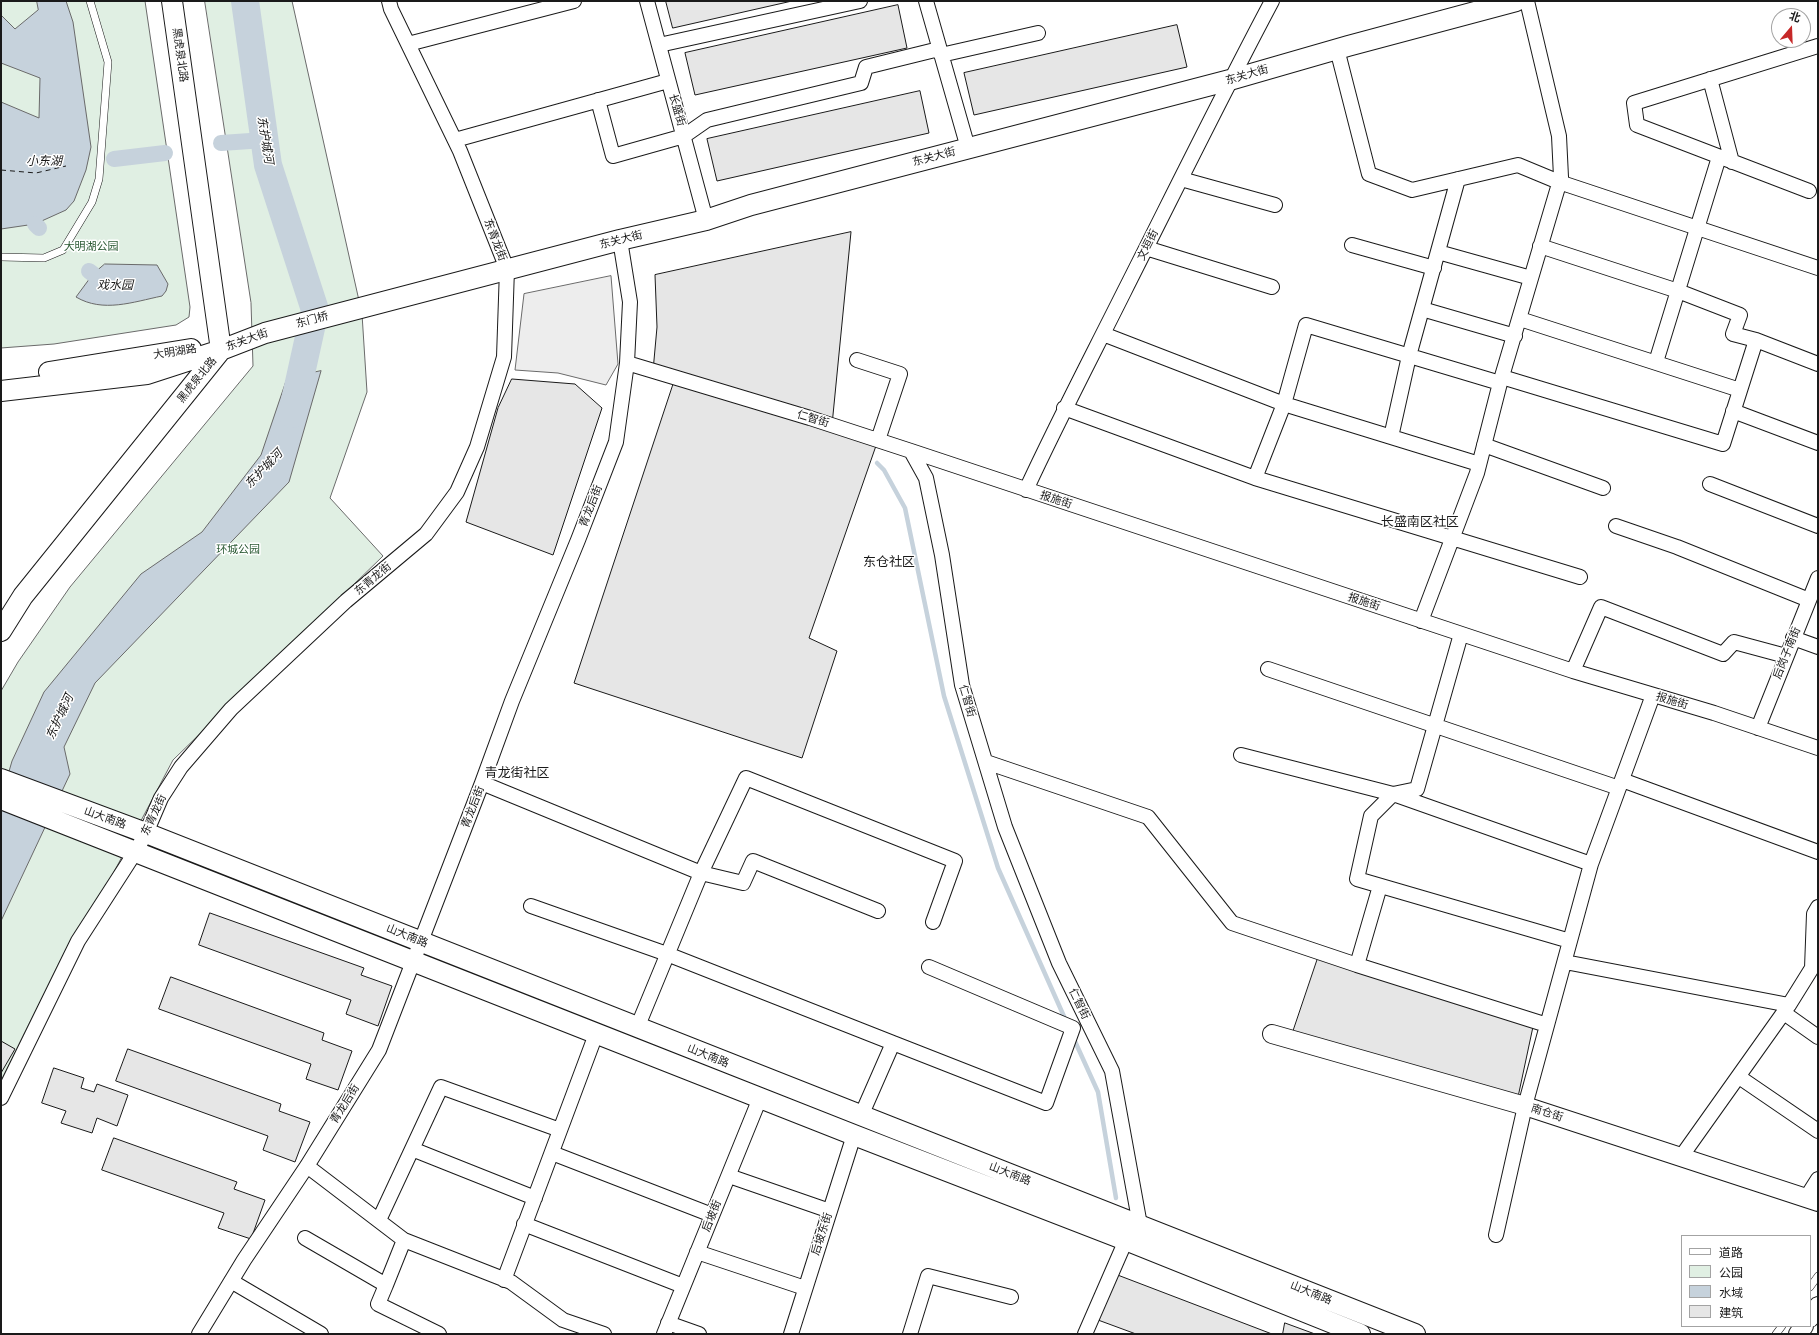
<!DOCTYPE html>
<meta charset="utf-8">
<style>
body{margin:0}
#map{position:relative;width:1819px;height:1335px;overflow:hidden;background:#fff;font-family:"Work Sans","Noto Sans SC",sans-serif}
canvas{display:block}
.frame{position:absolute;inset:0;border:2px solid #1a1a1a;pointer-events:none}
.legend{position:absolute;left:1681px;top:1235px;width:130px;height:92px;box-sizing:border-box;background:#fff;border:1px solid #a3a3a3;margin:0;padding:5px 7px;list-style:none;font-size:12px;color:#1a1a1a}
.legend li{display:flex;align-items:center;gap:8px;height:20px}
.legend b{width:20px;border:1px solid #a3a3a3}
.north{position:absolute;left:1771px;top:8px;width:40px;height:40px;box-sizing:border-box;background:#fff;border:1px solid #a3a3a3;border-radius:50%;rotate:19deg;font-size:11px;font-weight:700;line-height:16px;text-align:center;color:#1a1a1a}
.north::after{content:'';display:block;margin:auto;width:14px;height:18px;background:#c62828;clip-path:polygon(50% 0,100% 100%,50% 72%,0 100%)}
</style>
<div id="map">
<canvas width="1819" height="1335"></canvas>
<div class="frame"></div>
<ul class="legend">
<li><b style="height:5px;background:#fff"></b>道路</li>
<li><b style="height:11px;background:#e0efe3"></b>公园</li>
<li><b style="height:11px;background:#c6d2dc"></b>水域</li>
<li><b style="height:11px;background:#e6e6e6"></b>建筑</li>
</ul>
<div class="north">北</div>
</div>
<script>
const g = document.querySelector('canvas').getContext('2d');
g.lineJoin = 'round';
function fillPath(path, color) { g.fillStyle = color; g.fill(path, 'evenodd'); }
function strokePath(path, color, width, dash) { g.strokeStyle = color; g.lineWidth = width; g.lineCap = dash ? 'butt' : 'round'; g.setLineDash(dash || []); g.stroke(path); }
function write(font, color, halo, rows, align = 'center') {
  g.font = font + ' "Work Sans","Noto Sans SC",sans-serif'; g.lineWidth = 3; g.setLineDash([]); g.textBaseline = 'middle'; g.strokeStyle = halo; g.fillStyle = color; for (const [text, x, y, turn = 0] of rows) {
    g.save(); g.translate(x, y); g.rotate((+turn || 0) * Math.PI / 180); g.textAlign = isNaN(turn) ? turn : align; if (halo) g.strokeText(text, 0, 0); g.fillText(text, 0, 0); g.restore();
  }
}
const green = new Path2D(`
 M 1,1 L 145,1 L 190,307 L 189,317 L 176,325 L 54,344 L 1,348 Z
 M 205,1 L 292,1 L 362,314 L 367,392 L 330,498 L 383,556 L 173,760 L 39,1014 L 1,1100 L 1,691 L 18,662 L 70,587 L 253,366 L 251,303 Z`);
const parking = new Path2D(`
 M 611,276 L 618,364 L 606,385 L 558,373 L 515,370 L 524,294 Z`);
const water = new Path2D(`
 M 37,1 L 66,1 L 73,22 L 91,147 L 86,170 L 74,201 L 66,210 L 35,224 L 1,229 L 1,102 L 39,118 L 40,78 L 1,63 L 1,15 L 15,29 L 38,10 Z
 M 105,264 L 157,265 L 168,284 L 166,291 L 162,296 C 133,302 103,313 76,297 L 93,274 Z
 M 321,371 L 289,482 L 95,683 L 64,747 L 70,774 L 1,921 L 1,799 L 12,761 L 44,692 L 141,574 L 202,532 L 261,455 L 287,378 Z`);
const stream = new Path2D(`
 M 877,463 L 884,470 L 905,508 L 944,696 L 998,868 L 1066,1021
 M 1073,1037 L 1098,1092 L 1116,1198`);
const canal = new Path2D(`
 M 221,143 L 265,140
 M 114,159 L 165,153
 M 35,224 L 39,228
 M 89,271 L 93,274`);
const river = new Path2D(`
 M 245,1 L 268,165 L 315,310 L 292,414`);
const ferry = new Path2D(`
 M 1,170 L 36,173 L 66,166`);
const building = new Path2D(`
 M 666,1 L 792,1 L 673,28 Z
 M 898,5 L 907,48 L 695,95 L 685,53 Z
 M 1177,25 L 1187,67 L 974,115 L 964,73 Z
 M 920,91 L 929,133 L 717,181 L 707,139 Z
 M 851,232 L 832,425 L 878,440 L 809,638 L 837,651 L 802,758 L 574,683 L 675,378 L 653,371 L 657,327 L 655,275 Z
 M 512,379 L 575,384 L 602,408 L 553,555 L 466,522 L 498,408 Z
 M 210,913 L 364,968 L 361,975 L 392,986 L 378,1026 L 346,1014 L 351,1000 L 199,945 Z
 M 1318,958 L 1534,1022 L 1518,1097 L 1293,1032 Z
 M 171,977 L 324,1033 L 322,1040 L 352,1051 L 338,1090 L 306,1079 L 311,1064 L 159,1009 Z
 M 1,1041 L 15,1049 L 1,1073 Z
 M 128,1049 L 281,1104 L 279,1111 L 310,1122 L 295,1162 L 263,1150 L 268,1136 L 116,1081 Z
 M 54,1068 L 84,1078 L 81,1088 L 94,1092 L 97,1084 L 128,1095 L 117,1126 L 97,1118 L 92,1133 L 61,1123 L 66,1111 L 42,1103 Z
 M 114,1138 L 237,1182 L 234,1189 L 265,1200 L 251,1239 L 218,1228 L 224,1213 L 102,1170 Z
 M 1115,1274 L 1272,1334 L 1136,1334 L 1098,1320 Z
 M 1285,1323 L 1315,1334 L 1283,1334 Z`);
const service = new Path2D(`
 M 1,257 L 44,258 L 63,250 L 92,202 L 99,179 L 108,62 L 90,1
 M 1810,1287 L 1818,1276
 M 1776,1334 L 1782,1326`);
const minor = new Path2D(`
 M 647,1 L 706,220
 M 926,1 L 968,148
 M 408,44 L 574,1
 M 659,45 L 860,1
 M 1337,49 L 1369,174 L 1412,190 L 1518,165 L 1559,182 L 1818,268
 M 941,55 L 1038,33
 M 1710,79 L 1732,162
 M 598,100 L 613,156 L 684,136 L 707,120 L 861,83 L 866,67 L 939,49
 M 455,140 L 668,81
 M 1181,179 L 1275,205
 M 1809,191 L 1637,125 L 1634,103 L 1818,46
 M 1352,245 L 1434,268
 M 1540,246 L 1678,291 L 1740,315 L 1733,334 L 1756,340
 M 1146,248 L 1272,287
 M 1438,252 L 1531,278
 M 1422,309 L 1515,336
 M 1520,319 L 1740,390
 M 1103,334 L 1284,404 L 1479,464
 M 857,360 L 900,374 L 878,440
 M 1656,362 L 1719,157
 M 627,363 L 810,418 L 911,451 L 926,478 L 942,555 L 962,685 L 1005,827 L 1059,963 L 1112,1071 L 1140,1225
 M 1502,377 L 1723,444 L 1756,340 L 1818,364
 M 1064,408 L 1255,478 L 1580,577
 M 1733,411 L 1818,443
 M 1391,437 L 1409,356 L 1458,179
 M 1484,445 L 1603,488
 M 911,451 L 1573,671 L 1714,713 L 1818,748
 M 1255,478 L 1284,404 L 1306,325 L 1500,383
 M 1710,484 L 1818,526
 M 1026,490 C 1057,423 1091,358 1124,292 C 1173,195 1221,97 1272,1
 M 1616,526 L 1677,547 L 1809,600
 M 1421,621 L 1477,473 L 1500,383 L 1561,177 L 1559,136 L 1527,1
 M 1461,634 L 1417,789 L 1393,794 L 1371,816 L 1357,879 L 1570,941
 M 1793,638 L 1818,647
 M 1268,669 L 1619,788
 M 1573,671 L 1601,607 L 1723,654 L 1734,642 L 1786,656
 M 1758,728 L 1818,578
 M 1241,755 L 1393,794 L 1591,864
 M 986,762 L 1148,817 L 1232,923 L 1357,965
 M 1622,780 L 1818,852
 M 482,783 L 701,873 L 637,1028
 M 1380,886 L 1357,965 L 1547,1025
 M 531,906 L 667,954 L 893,1043 L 861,1116
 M 878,911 L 753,861 L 743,883 L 701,873 L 746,778 L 955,861 L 933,922
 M 1565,962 L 1789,1005
 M 1784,1013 L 1818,1037
 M 893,1043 L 1046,1103 L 1073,1028 L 929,967
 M 1739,1077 L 1818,1131
 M 1,1098 L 78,941 L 136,851 L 146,833 L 161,798 L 181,767 L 231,709 L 346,601 L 426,534 L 457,492 L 477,447 L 504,357 L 507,269 L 460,151 L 391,9 L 389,1
 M 412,1149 L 535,1198
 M 552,1153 L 712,1215
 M 1681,1157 L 1789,1005 L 1812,968 L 1814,914 L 1818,907
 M 307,1166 L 404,1240 L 511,1282 L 563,1320 L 604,1334
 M 729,1176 L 830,1211
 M 1806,1198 L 1818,1179
 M 379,1220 L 441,1087 L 560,1130
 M 524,1224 L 683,1286
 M 1496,1235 L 1525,1106 L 1591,864 L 1653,695
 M 305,1238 L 386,1285 L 404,1240
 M 697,1252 L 805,1288
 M 504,1280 L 596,1034
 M 231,1281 L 321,1334
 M 386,1285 L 378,1304 L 439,1334
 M 668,1323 L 699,1334
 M 199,1334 L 244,1260 L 307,1166 L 379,1050 L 482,783 L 512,701 L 578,540 L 616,442 L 627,363 L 630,302 L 620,240
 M 664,1334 L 760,1098
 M 791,1334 L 854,1135
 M 910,1334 L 928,1276 L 1011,1297
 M 1085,1334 L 1126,1240`);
const tertiary = new Path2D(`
 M 1272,1034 L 1525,1106 L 1818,1202
 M 1810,1318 L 1818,1306
 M 1798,1334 L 1804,1326`);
const secondary = new Path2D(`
 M 49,372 L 191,349
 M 1,391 L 147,374 L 221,350 L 265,333 L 620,240 L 706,220 L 751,205 L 1230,80 L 1348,46 L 1516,1
 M 1,631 L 23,596 L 221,350 L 172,1
 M 1,779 L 146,833 L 1415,1334
 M 1,799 L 854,1135 L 1133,1243 L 1360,1334`);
const streetNames = [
 ["黑虎泉北路",180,55,82],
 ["东关大街",1247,75,-16],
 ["长盛街",677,110,74],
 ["东关大街",934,157,-15],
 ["东青龙街",495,240,69],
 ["东关大街",621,240,-14],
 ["文垣街",1148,245,-63],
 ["东门桥",312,320,-15],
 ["东关大街",247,340,-20],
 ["大明湖路",175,352,-9],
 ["黑虎泉北路",197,380,-51],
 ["仁智街",813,419,17],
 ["报施街",1056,500,18],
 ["青龙后街",591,506,-69],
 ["东青龙街",373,579,-40],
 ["报施街",1364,602,18],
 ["后岗子南街",1787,653,-68],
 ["仁智街",967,701,74],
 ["报施街",1672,701,17],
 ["青龙后街",473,807,-69],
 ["东青龙街",154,815,-65],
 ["山大南路",105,818,20],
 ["山大南路",407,936,22],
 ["仁智街",1079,1004,64],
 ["山大南路",708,1056,22],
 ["青龙后街",345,1104,-58],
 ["南仓街",1547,1113,18],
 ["山大南路",1010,1174,21],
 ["后坡街",712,1216,-68],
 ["后坡东街",822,1234,-72],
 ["山大南路",1311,1293,22]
];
const parkNames = [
 ["大明湖公园",91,247],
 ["环城公园",238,550]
];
const waterNames = [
 ["东护城河",265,140,81],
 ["小东湖",44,161],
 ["戏水园",115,285],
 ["东护城河",264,469,-46],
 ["东护城河",60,717,-65]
];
const quarterNames = [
 ["长盛南区社区",1420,522],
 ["东仓社区",889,562],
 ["青龙街社区",517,773]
];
fillPath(green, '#e0efe3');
strokePath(green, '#6a6a6a', 1);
fillPath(parking, '#ededed');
strokePath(parking, '#6a6a6a', 1);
fillPath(water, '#c6d2dc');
strokePath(water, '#6a6a6a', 1);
strokePath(stream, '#c6d2dc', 4.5);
strokePath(canal, '#c6d2dc', 16);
strokePath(river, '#c6d2dc', 28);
strokePath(ferry, '#1a1a1a', 1, [5, 4]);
fillPath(building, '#e6e6e6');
strokePath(building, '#1a1a1a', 1);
strokePath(service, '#1a1a1a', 8);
strokePath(minor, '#1a1a1a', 16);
strokePath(tertiary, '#1a1a1a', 20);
strokePath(secondary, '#1a1a1a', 22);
strokePath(service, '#fff', 7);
strokePath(minor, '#fff', 14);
strokePath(tertiary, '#fff', 18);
strokePath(secondary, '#fff', 20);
write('11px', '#1a1a1a', '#fff', streetNames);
write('11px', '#2b5a34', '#fff', parkNames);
write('italic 12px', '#1a1a1a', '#fff', waterNames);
write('13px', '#1a1a1a', '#fff', quarterNames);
</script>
